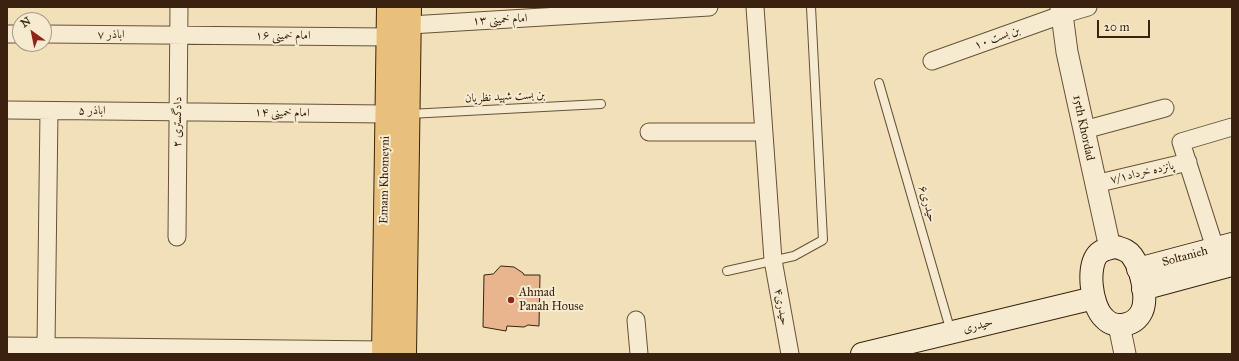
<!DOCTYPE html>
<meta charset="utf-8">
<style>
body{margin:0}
#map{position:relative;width:1239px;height:361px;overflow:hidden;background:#f1e0b8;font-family:"IM FELL Great Primer",serif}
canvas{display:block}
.frame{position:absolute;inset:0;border:8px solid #39220f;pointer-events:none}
.north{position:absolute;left:12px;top:12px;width:40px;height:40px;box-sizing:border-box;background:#f6ebd1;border:1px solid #aa9b83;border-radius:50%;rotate:327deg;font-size:11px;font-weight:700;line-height:16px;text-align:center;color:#39220f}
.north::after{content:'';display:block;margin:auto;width:14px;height:18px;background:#8f2418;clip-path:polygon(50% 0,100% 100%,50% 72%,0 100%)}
.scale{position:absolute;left:1097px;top:20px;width:53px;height:18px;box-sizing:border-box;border:2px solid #39220f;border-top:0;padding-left:5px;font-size:12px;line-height:14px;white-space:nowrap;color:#39220f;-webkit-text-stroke:3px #f6ebd1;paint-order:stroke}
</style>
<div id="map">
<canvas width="1239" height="361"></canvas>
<div class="frame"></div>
<div class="north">N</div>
<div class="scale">20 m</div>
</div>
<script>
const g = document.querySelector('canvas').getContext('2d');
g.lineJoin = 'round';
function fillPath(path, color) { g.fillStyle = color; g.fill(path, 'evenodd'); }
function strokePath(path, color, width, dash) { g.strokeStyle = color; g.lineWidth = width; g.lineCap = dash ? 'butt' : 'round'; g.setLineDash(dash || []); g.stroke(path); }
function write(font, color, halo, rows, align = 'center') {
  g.font = font + ' "IM FELL Great Primer",Amiri,serif'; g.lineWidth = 4; g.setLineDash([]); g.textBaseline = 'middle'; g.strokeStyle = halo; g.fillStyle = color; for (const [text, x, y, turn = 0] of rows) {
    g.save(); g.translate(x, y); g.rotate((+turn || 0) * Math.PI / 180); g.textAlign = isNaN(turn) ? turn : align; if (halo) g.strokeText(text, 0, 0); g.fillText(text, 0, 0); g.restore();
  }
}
const building = new Path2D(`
 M 501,266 L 514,267 L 523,273 L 524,275 L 540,275 L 539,326 L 528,325 L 524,327 L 507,326 L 506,331 L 483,327 L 484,275 L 493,274 Z`);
const service = new Path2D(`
 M 879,83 L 951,332
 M 409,114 L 601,104
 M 727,271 L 794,256 L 823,240 L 811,7`);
const minor = new Path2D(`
 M 755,7 L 773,260 L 790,354
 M 410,25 L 709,7
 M 7,34 L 20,34
 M 44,34 L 388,37
 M 932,61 L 1061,15 L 1088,7
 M 7,110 L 386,114
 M 1084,130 L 1165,108
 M 649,132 L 764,132
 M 1095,184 L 1188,162
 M 177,237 L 179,7
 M 1215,248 L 1181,142 L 1232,127
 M 636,320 L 639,354
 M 7,346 L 383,350
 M 46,346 L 49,111`);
const tertiary = new Path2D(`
 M 1061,7 L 1067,52 L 1110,248
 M 1119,325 L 1125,354`);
const secondary = new Path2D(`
 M 1116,247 C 1122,249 1128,250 1132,256 C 1141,268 1148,297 1142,311 C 1135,326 1115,330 1104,318 C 1091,306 1086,265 1099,253 C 1104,249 1111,248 1116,247 Z
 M 1138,269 L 1232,244
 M 1143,289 L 1232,265
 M 862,354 L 1094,298`);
const primary = new Path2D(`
 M 383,354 L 388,7
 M 405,354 L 410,7`);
const markers = [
 [511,300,4,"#8f2418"]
];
const streetNames = [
 ["امام خمینی ۱۳",500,20,-3],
 ["اباذر ۷",111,35],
 ["امام خمینی ۱۶",283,36],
 ["بن بست ۱۰",997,38,-20],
 ["بن بست شهید نظریان",505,97,-3],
 ["اباذر ۵",92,111],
 ["امام خمینی ۱۴",282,113,1],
 ["دادگستری ۲",178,122,-89],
 ["15th Khordad",1083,128,78],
 ["پانزده خرداد۷/۱",1142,173,-13],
 ["Emam Khomeyni",385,180,-89],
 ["حیدری۶",927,204,74],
 ["Soltanieh",1185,257,-15],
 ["حیدری۴",781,307,80],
 ["حیدری",978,326,-14]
];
const poiNames = [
 ["Ahmad",519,293],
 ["Panah House",519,307]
];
fillPath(building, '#e9b58e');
strokePath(building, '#39220f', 1);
strokePath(service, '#675239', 10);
strokePath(minor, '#675239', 19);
strokePath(tertiary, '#675239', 23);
strokePath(secondary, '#39220f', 24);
strokePath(primary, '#39220f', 24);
strokePath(service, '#f6ebd1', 8);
strokePath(minor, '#f6ebd1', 17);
strokePath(tertiary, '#f6ebd1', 21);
strokePath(secondary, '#f6ebd1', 22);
strokePath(primary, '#e8c07c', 22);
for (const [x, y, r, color] of markers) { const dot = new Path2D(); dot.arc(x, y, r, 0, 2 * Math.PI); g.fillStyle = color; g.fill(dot); strokePath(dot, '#f6ebd1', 1.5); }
write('12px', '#39220f', '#f6ebd1', streetNames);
write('12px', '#39220f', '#f6ebd1', poiNames, 'left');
</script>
